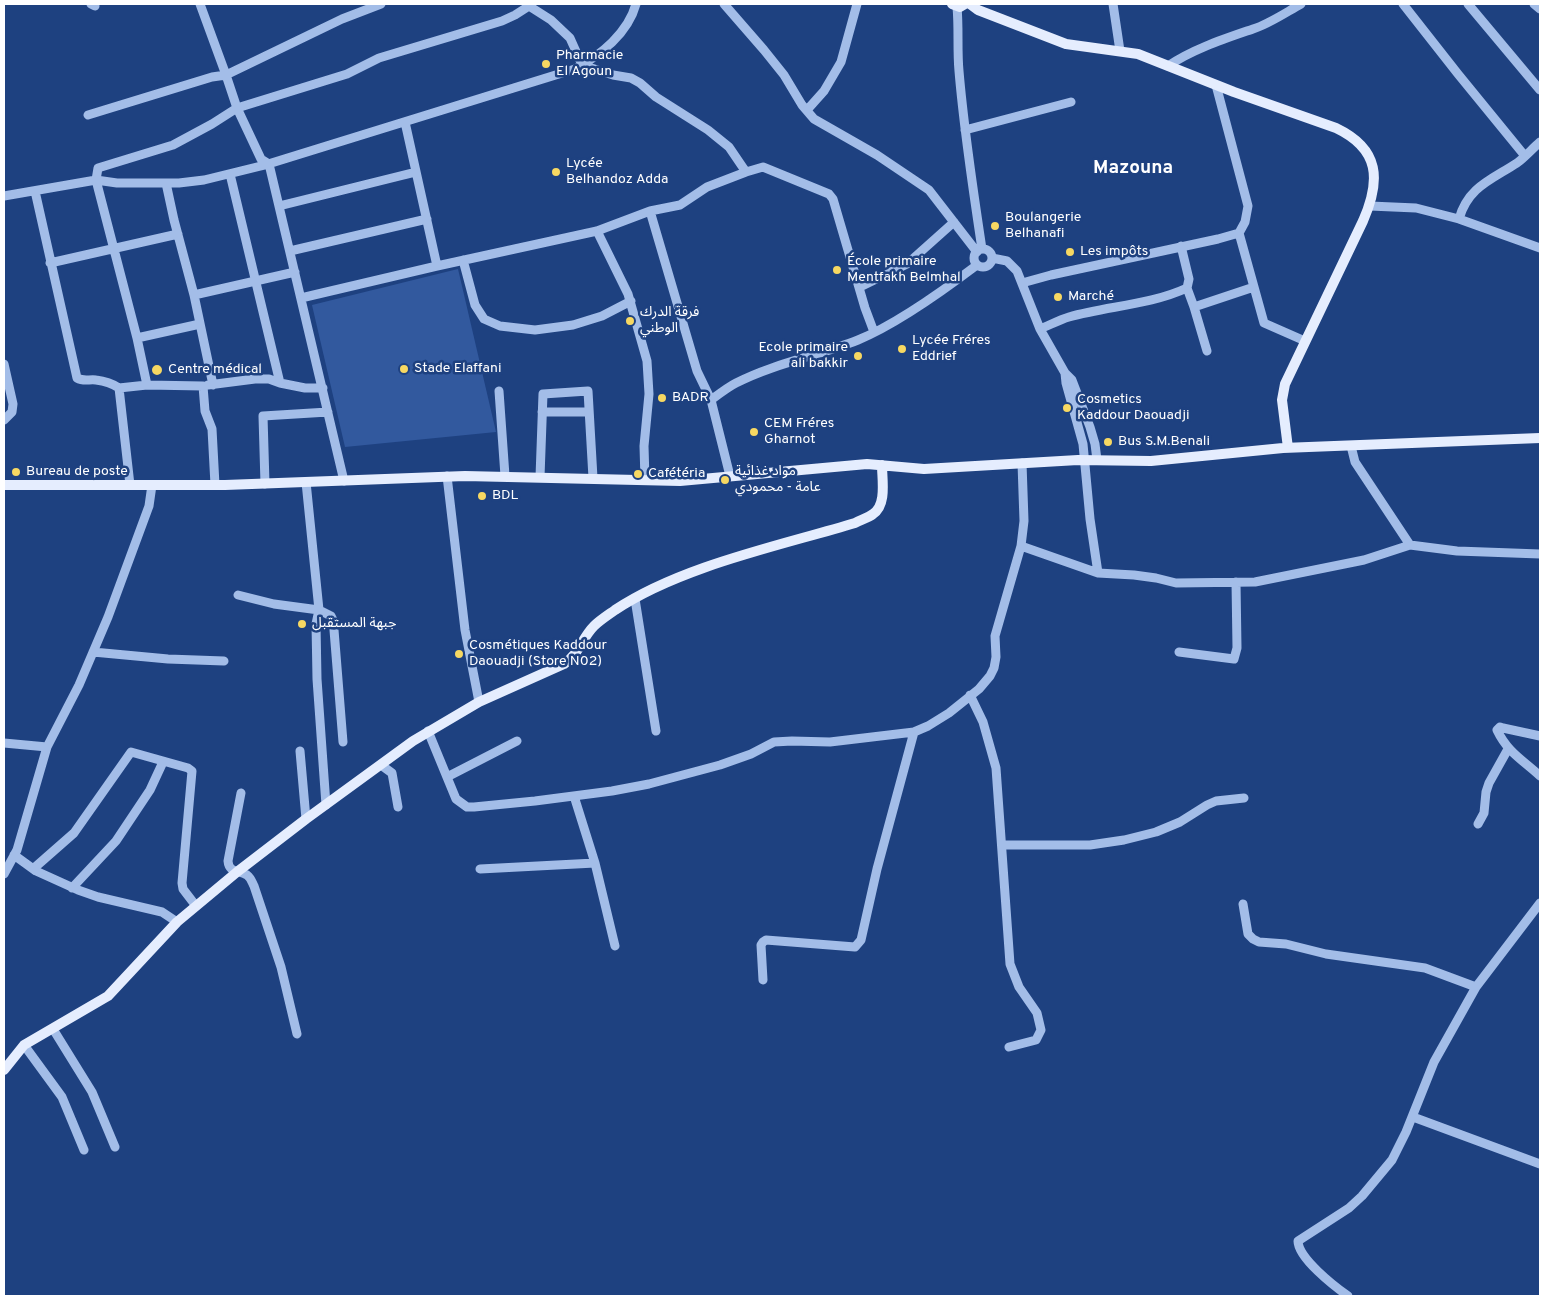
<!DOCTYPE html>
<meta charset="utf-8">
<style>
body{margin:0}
#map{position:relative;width:1544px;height:1300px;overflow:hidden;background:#1e4180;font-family:Overpass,sans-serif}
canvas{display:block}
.frame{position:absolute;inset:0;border:5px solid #fff;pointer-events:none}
</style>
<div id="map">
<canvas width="1544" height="1300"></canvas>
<div class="frame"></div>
</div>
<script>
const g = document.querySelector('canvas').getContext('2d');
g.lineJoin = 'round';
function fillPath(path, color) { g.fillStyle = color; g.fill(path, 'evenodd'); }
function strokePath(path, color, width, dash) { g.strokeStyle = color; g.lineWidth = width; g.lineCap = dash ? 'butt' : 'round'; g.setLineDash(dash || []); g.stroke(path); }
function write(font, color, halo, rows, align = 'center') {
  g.font = font + ' Overpass,"Noto Sans Arabic",sans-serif'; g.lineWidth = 5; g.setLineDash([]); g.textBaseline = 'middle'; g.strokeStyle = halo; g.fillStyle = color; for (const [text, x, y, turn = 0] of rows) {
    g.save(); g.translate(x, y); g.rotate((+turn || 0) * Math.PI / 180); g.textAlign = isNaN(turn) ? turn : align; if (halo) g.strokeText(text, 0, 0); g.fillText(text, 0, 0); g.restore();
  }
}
const green = new Path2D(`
 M 458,269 L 496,432 L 345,447 L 312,305 Z`);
const minor = new Path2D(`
 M 91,4 L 95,6
 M 200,4 L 226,75 L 342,19 L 381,4
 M 724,4 L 764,50 L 784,75 L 802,105 L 814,119 L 877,155 L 929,190 L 977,252
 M 1113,4 L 1120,51
 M 1403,4 L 1458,74 L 1525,156
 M 1468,4 L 1540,90
 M 1534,4 L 1540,9
 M 957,7 C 959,28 957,50 959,71 C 964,131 973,190 982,249
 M 1168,66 C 1193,49 1224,39 1253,29 C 1269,24 1285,13 1301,4
 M 807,110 L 824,91 L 841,62 L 857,4
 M 88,115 L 212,77 L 226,75 L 237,108 L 261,159 L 269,164 L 344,481
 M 405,122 L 437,266
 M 965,130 L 1071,102
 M 230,174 L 280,383
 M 166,183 L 174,220 L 194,295 L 213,385
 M 35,191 L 77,378 C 84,382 89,379 96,380 C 105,381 113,384 119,388 L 130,485
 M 4,196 L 96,180 L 117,183 L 179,183 L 204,180 L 265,165 L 575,69 C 601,55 628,33 636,4
 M 279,206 L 416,172
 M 1370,206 L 1416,208 L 1459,219 L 1540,248
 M 650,211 L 680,205 L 707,187 L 746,172
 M 1459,219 C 1468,187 1491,180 1517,163 C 1525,157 1532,149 1540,142
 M 597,231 L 628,294 L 647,361 L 649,394 L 644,446 L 645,480
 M 1239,233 L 1264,323 L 1305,341
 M974 258a9 9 0 1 1 18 0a9 9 0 1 1-18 0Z
 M 290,251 L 427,219
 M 992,258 L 1007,261 L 1017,271 L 1040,329 L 1065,373 L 1072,380 L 1090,427 L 1095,444 L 1097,460
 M 463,260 L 475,305 L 484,319 L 500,326 L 535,330 L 573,325 L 602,316 L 631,301
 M 50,263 L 178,234
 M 1022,283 L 1051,275 L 1218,239 L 1239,233 L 1245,222 L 1248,206 L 1216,85
 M 860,287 L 907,264 L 954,222
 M 1187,288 L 1194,307 L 1254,287
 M 194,295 L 295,272
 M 301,298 L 437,266 L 597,231 L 650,211 L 697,371 L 711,400 L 730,476
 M 1194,307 L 1207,351
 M 1040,329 C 1050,325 1059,320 1069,317 C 1108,306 1150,305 1187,288 L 1189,279 L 1181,246
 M 137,338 L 200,324
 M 4,364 L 13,404 L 12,412 L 4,420
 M 1065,373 L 1066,383 L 1083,444 L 1090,519 L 1098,573
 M 147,385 L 203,386 L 205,411 L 212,429 L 215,485
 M 208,385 L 255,379 L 269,379 L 280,383 L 305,388 L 323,388
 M 119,388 L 147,385 L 137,338 L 96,180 L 98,168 L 173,145 L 212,124 L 237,108 L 347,74 L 379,58 L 502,21 L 515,15 L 529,6 L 551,20 L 570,38 L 582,65 L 613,75 L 631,78 L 640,83 L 656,97 L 708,130 L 729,147 L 746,172 L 763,167 L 829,194 L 833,199 L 865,308 L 874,332
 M 499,391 L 505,476
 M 711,400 C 719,394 728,387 736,383 C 775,363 818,356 858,340 C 897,324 944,290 977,265
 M 542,412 L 589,412
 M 1022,463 L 1024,521 L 1021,546 L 1098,573 L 1134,575 L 1156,578 L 1176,583 L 1255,582 L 1364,560 L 1410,545 L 1355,462 L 1351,446
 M 447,476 L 465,630 L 479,702
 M 540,477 L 543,394 L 588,391 L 593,478
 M 306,482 L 319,610 L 316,624 L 317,679 L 326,805
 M 265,484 L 263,416 L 328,412
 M 1410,545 L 1457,551 L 1540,554
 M 238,595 L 274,604 L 319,610 L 331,616 L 333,620 L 334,630 L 343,742
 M 635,599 L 656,731
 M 93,652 L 168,659 L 224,661
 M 1179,652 L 1234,659 L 1237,648 L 1236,582
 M 970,695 L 983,722 L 996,768 L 1010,964 L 1019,987 L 1037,1013 L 1041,1030 L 1036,1040 L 1009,1047
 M 428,731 L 456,799 L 467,807 L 474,807 L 535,801 L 612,791 L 649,784 L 720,765 L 751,754 L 774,742 L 792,741 L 830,742 L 914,732 L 928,726 L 949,713 L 979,689 L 990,676 L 994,668 L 996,657 L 995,636 L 1021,546
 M 1540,736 L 1503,728 L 1500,727 L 1497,730 C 1508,753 1523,760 1540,776
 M 4,743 L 47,747
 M 300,751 L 306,819
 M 381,765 L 392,773 L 398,807
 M 447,777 L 517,741
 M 241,793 L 228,861 C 229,873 238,870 247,875 C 251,878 252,882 254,886 L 281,967 L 297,1034
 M 574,796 L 595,863 L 615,946
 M 1478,824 L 1484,813 L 1486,792 L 1489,783 L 1508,749
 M 1002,845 L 1090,845 L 1124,840 L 1156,832 L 1180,822 L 1207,805 L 1216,801 L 1244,798
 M 14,855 L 36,871 L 78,890 L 98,897 L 162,912 L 177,922
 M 33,869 L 74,833 L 131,752 L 188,768 L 192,771 L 182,883 L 183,889 L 196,906
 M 480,869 L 595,863
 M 4,874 L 17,850 L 47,747 L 79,685 L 108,617 L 149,506 L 152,485
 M 72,888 L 116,841 L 150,790 L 163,762
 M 1243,904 L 1248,934 L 1253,939 L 1259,942 L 1286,944 L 1326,954 L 1425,968 L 1476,987
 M 763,980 L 761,945 L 763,942 L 766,940 L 855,947 L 861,940 L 877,869 L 914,732
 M 53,1029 L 92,1092 L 115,1147
 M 24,1045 L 62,1097 L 84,1150
 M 1413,1117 L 1540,1164
 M 1348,1296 C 1334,1286 1298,1258 1298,1241 L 1349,1208 L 1362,1196 L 1392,1160 L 1406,1132 L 1434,1062 L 1476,987 L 1540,903`);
const major = new Path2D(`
 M 952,4 L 960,7 L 965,4
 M 970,4 L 978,10 L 1066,44 L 1138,54 L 1234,92 L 1336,128 C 1380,149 1381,180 1363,221 L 1285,384 L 1282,400 L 1288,448
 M 4,485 L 225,485 L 465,476 L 680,481 L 867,464 L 924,469 L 1078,460 L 1151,461 L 1283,448 L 1540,438
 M 4,1070 L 24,1045 L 108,996 L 177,922 L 237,872 L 306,819 L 413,741 L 479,702 L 564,664 C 579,654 582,638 594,626 C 600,620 608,615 615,610 C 681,566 779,546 855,523 C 860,520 868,518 873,514 C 887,505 882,480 882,465`);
const markers = [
 [546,64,5,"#f7d862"],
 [556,172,5,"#f7d862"],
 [995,226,5,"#f7d862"],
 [1070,252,5,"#f7d862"],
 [837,270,5,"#f7d862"],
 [1058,297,5,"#f7d862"],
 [630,321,5,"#f7d862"],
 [902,349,5,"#f7d862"],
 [858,356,5,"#f7d862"],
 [404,369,5,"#f7d862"],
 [157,370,6,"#f7d862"],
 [662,398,5,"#f7d862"],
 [1067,408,5,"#f7d862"],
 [754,432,5,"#f7d862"],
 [1108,442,5,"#f7d862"],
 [16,472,5,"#f7d862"],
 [638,474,5,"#f7d862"],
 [725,480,5,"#f7d862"],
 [482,496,5,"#f7d862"],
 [302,624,5,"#f7d862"],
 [459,654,5,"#f7d862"]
];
const poiNames = [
 ["Pharmacie",556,56],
 ["El Agoun",556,72],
 ["Lycée",566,164],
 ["Belhandoz Adda",566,180],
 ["Boulangerie",1005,218],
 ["Belhanafi",1005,234],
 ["Les impôts",1080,252],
 ["École primaire",847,262],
 ["Mentfakh Belmhal",847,278],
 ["Marché",1068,297],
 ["فرقة الدرك",640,313],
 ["الوطني",640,329],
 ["Lycée Fréres",912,341],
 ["Eddrief",912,357],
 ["Ecole primaire",848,348,"right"],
 ["ali bakkir",848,364,"right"],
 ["Stade Elaffani",414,369],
 ["Centre médical",168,370],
 ["BADR",672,398],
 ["Cosmetics",1077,400],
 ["Kaddour Daouadji",1077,416],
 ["CEM Fréres",764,424],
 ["Gharnot",764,440],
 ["Bus S.M.Benali",1118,442],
 ["Bureau de poste",26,472],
 ["مواد غذائية",735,472],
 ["عامة - محمودي",735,488],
 ["Cafétéria",648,474],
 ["BDL",492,496],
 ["جبهة المستقبل",312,624],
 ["Cosmétiques Kaddour",469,646],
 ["Daouadji (Store N02)",469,662]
];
const districtNames = [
 ["Mazouna",1133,169]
];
fillPath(green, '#32599e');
strokePath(minor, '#a3bde8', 9);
strokePath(major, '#e5edfe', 10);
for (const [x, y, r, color] of markers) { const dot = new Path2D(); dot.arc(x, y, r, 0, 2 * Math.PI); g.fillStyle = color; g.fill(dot); strokePath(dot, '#1e4180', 2); }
write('14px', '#fff', '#1e4180', poiNames, 'left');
write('bold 19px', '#fff', '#1e4180', districtNames);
</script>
